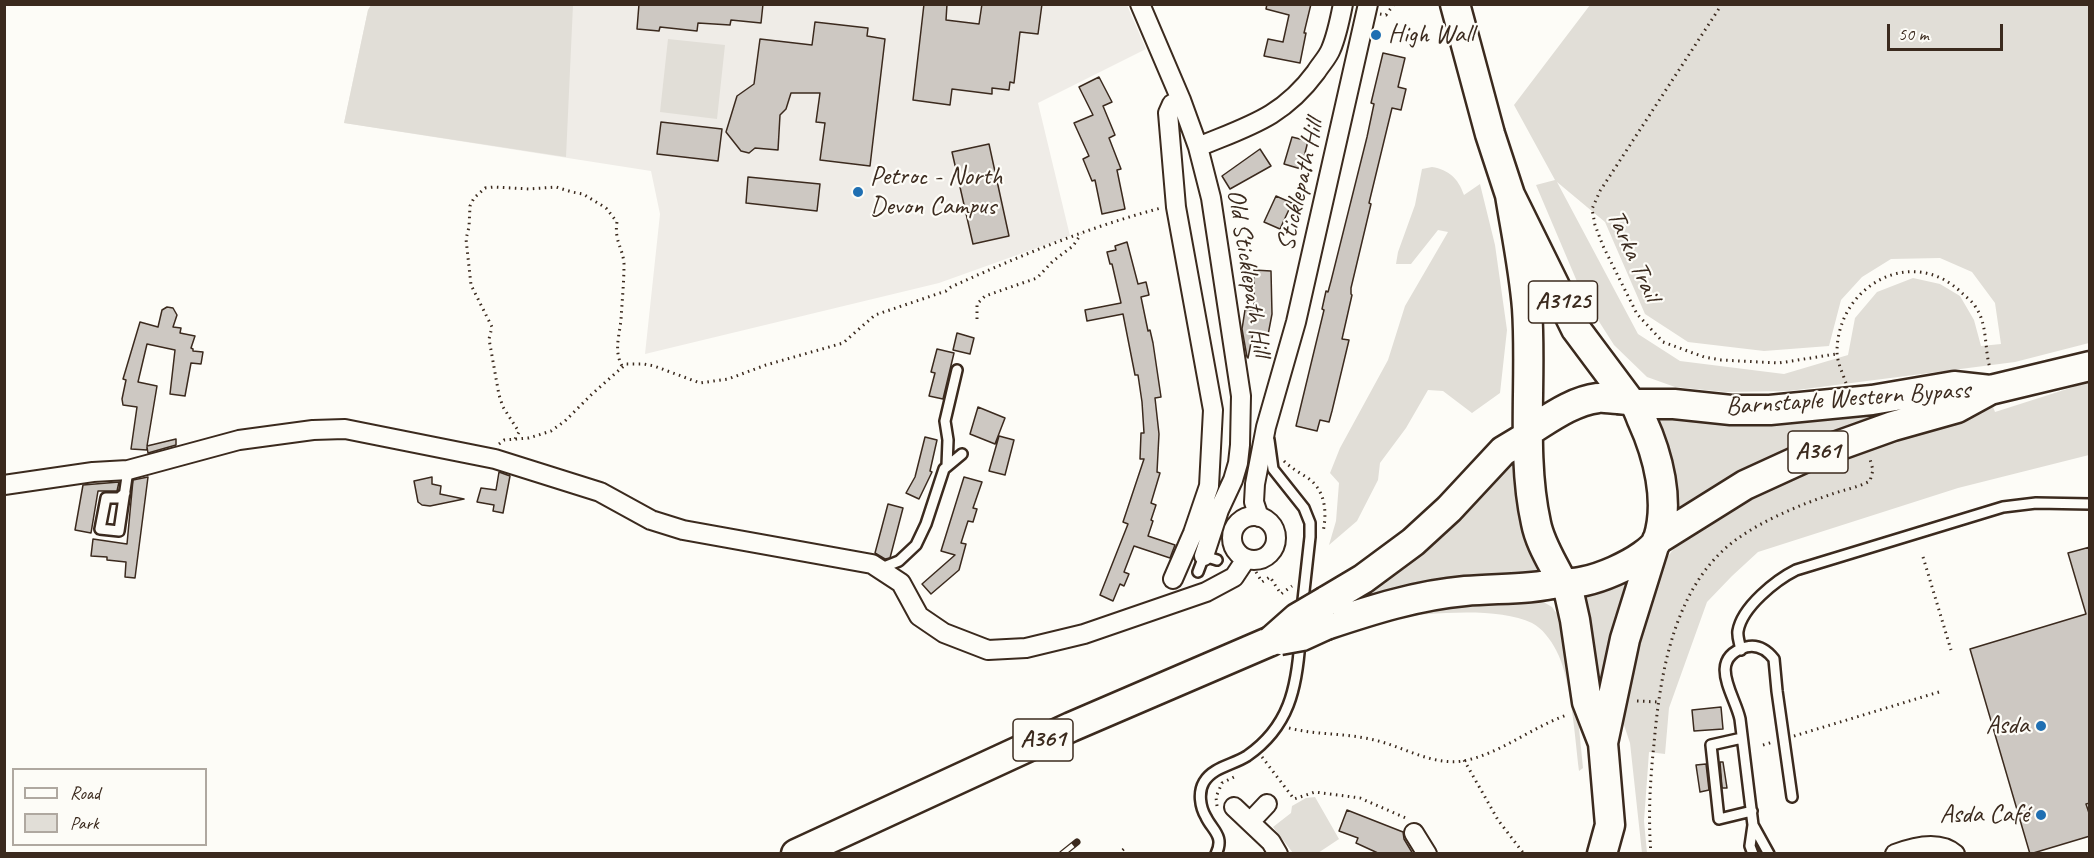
<!DOCTYPE html>
<meta charset="utf-8">
<style>
body{margin:0}
#map{position:relative;width:2094px;height:858px;overflow:hidden;background:#fdfcf7;font-family:Caveat,sans-serif}
canvas{display:block}
.frame{position:absolute;inset:0;border:6px solid #3b2a1e;pointer-events:none}
.legend{position:absolute;left:12px;top:768px;width:195px;height:78px;box-sizing:border-box;background:#fdfcf7;border:2px solid #afa8a0;margin:0;padding:8px 10px;list-style:none;font-size:18px;color:#3b2a1e}
.legend li{display:flex;align-items:center;gap:12px;height:30px}
.legend b{width:30px;border:2px solid #afa8a0}
.scale{position:absolute;left:1887px;top:24px;width:116px;height:27px;box-sizing:border-box;border:3px solid #3b2a1e;border-top:0;padding-left:8px;font-size:18px;line-height:21px;white-space:nowrap;color:#3b2a1e;-webkit-text-stroke:4px #fdfcf7;paint-order:stroke}
</style>
<div id="map">
<canvas width="2094" height="858"></canvas>
<div class="frame"></div>
<ul class="legend">
<li><b style="height:8px;background:#fdfcf7"></b>Road</li>
<li><b style="height:16px;background:#e1ded7"></b>Park</li>
</ul>
<div class="scale">50 m</div>
</div>
<script>
const g = document.querySelector('canvas').getContext('2d');
g.lineJoin = 'round';
function fillPath(path, color) { g.fillStyle = color; g.fill(path, 'evenodd'); }
function strokePath(path, color, width, dash) { g.strokeStyle = color; g.lineWidth = width; g.lineCap = dash ? 'butt' : 'round'; g.setLineDash(dash || []); g.stroke(path); }
function write(font, color, halo, rows, align = 'center') {
  g.font = font + ' Caveat,sans-serif'; g.lineWidth = 4.5; g.setLineDash([]); g.textBaseline = 'middle'; g.strokeStyle = halo; g.fillStyle = color; for (const [text, x, y, turn = 0] of rows) {
    g.save(); g.translate(x, y); g.rotate((+turn || 0) * Math.PI / 180); g.textAlign = isNaN(turn) ? turn : align; if (halo) g.strokeText(text, 0, 0); g.fillText(text, 0, 0); g.restore();
  }
}
const built = new Path2D(`
 M 371,5 L 1127,5 L 1146,49 L 1038,103 L 1070,236 L 939,283 L 645,354 L 660,214 L 651,171 L 344,123 L 368,10 Z`);
const green = new Path2D(`
 M 371,5 L 573,5 L 566,157 L 344,123 L 368,10 Z
 M 1590,5 L 2089,5 L 2089,343 L 2015,362 L 1789,391 L 1725,392 L 1675,387 L 1647,377 L 1614,345 L 1584,298 L 1536,185 L 1555,180 L 1514,105 ZM 1557,182 L 1605,222 L 1645,314 L 1688,342 L 1764,351 L 1829,346 L 1841,300 L 1862,277 L 1891,259 L 1940,258 L 1972,272 L 1995,303 L 2001,344 L 1981,346 L 1974,320 L 1960,296 L 1940,284 L 1913,278 L 1877,292 L 1855,318 L 1848,355 L 1784,374 L 1680,361 L 1638,334 Z
 M 668,39 L 725,45 L 717,119 L 660,112 Z
 M 1432,167 C 1449,170 1458,178 1464,195 L 1480,184 L 1495,245 L 1507,330 L 1500,393 L 1472,413 L 1443,391 L 1428,390 L 1406,428 L 1380,463 L 1378,480 L 1357,521 L 1329,545 L 1336,521 L 1339,483 L 1330,473 L 1340,448 L 1388,360 L 1405,306 L 1448,232 L 1438,230 L 1411,264 L 1396,264 L 1398,252 L 1415,205 L 1422,169 Z
 M 2089,382 L 2089,455 L 1958,488 L 1758,552 L 1732,576 L 1707,602 L 1669,708 L 1665,754 L 1649,752 L 1644,821 L 1647,853 L 1642,853 L 1630,743 L 1622,719 L 1649,596 L 1665,560 L 1672,551 L 1684,538 L 1706,521 L 1807,469 L 1992,404 L 1995,412 Z
 M 1955,396 L 1676,514 L 1673,465 L 1653,411 Z
 M 1518,455 L 1518,505 L 1529,544 L 1544,578 L 1327,612 L 1416,558 Z
 M 1630,577 L 1599,704 L 1583,594 Z
 M 1531,598 L 1542,601 L 1552,607 L 1564,624 L 1572,657 L 1583,768 L 1579,771 C 1575,738 1571,677 1556,650 C 1551,640 1542,628 1532,623 C 1497,606 1429,614 1391,617 L 1387,613 Z
 M 1315,797 L 1339,839 L 1318,853 L 1293,853 L 1273,827 L 1291,813 L 1292,806 L 1306,798 Z`);
const building = new Path2D(`
 M 639,4 L 763,4 L 761,23 L 731,20 L 730,25 L 698,23 L 697,31 L 660,27 L 659,31 L 637,29 Z
 M 924,4 L 947,4 L 946,20 L 979,24 L 982,4 L 1042,4 L 1038,34 L 1020,32 L 1014,83 L 1010,82 L 1009,90 L 992,88 L 992,94 L 952,89 L 950,105 L 913,100 Z
 M 1267,4 L 1311,4 L 1304,33 L 1306,33 L 1300,63 L 1264,56 L 1268,39 L 1283,42 L 1289,15 L 1266,9 Z
 M 815,22 L 868,28 L 867,36 L 885,39 L 870,166 L 820,160 L 825,123 L 816,122 L 820,93 L 791,93 L 786,109 L 780,115 L 778,150 L 755,148 L 749,153 L 741,151 L 726,132 L 737,96 L 754,84 L 760,39 L 812,45 Z
 M 1383,53 L 1405,58 L 1398,87 L 1406,89 L 1401,110 L 1392,108 L 1369,203 L 1371,204 L 1351,288 L 1351,294 L 1352,295 L 1342,339 L 1349,340 L 1332,411 L 1329,422 L 1320,420 L 1317,431 L 1296,426 L 1324,310 L 1322,309 L 1326,291 L 1328,292 L 1331,281 L 1367,137 L 1374,104 L 1371,103 Z
 M 1099,77 L 1112,102 L 1103,106 L 1115,135 L 1109,138 L 1121,169 L 1117,170 L 1125,209 L 1102,214 L 1095,180 L 1092,181 L 1083,159 L 1089,156 L 1074,123 L 1093,115 L 1079,87 Z
 M 661,122 L 722,129 L 718,161 L 657,154 Z
 M 1292,137 L 1308,141 L 1301,169 L 1284,164 Z
 M 989,144 L 1009,236 L 973,244 L 952,152 Z
 M 1260,149 L 1271,166 L 1230,189 L 1222,176 Z
 M 748,177 L 820,184 L 817,211 L 746,203 Z
 M 1276,196 L 1292,203 L 1280,229 L 1264,222 Z
 M 1127,242 L 1138,284 L 1146,282 L 1149,295 L 1141,297 L 1148,331 L 1150,330 L 1153,343 L 1161,397 L 1155,398 L 1159,434 L 1157,472 L 1160,473 L 1151,503 L 1156,505 L 1151,520 L 1153,521 L 1148,536 L 1175,545 L 1170,558 L 1134,546 L 1124,572 L 1129,574 L 1124,586 L 1120,584 L 1113,601 L 1100,595 L 1128,524 L 1123,522 L 1144,459 L 1140,459 L 1141,433 L 1144,433 L 1142,402 L 1138,375 L 1135,375 L 1123,314 L 1087,321 L 1085,310 L 1121,303 L 1112,264 L 1110,264 L 1107,252 L 1116,250 L 1115,246 Z
 M 1254,270 L 1271,271 L 1272,314 L 1268,335 L 1253,333 L 1248,358 L 1247,357 L 1242,329 L 1245,310 L 1254,311 Z
 M 167,307 L 173,308 L 177,315 L 173,327 L 181,328 L 180,333 L 195,336 L 191,348 L 193,349 L 193,351 L 203,352 L 201,364 L 191,363 L 185,396 L 170,394 L 175,350 L 147,344 L 138,382 L 157,386 L 147,446 L 176,439 L 176,445 L 148,453 L 147,447 L 147,450 L 131,449 L 137,407 L 123,405 L 122,399 L 126,380 L 123,379 L 140,322 L 158,327 L 162,310 Z
 M 957,333 L 974,338 L 970,354 L 953,350 Z
 M 937,349 L 954,353 L 943,399 L 929,396 L 935,373 L 931,372 Z
 M 978,407 L 1005,418 L 995,444 L 970,434 Z
 M 999,436 L 1014,440 L 1005,475 L 989,471 Z
 M 925,437 L 937,440 L 930,471 L 932,472 L 919,499 L 906,493 L 915,477 Z
 M 499,472 L 510,476 L 503,513 L 493,511 L 494,505 L 477,502 L 481,488 L 496,490 Z
 M 148,477 L 135,578 L 125,577 L 126,562 L 107,560 L 107,557 L 91,556 L 93,539 L 127,544 L 133,480 Z
 M 432,477 L 432,484 L 441,486 L 440,494 L 464,499 L 430,506 L 422,505 L 418,502 L 414,481 Z
 M 964,477 L 982,482 L 973,508 L 977,509 L 973,522 L 968,521 L 961,543 L 966,544 L 959,570 L 931,594 L 922,584 L 955,555 L 941,551 Z
 M 119,482 L 117,491 L 98,491 L 91,533 L 75,530 L 83,485 Z
 M 888,504 L 903,508 L 890,558 L 885,559 L 875,553 Z
 M 2090,547 L 2090,803 L 2086,804 L 2090,816 L 2090,836 L 2030,854 L 1970,649 L 2086,614 L 2068,553 Z
 M 1721,707 L 1723,729 L 1694,731 L 1692,710 Z
 M 1720,762 L 1723,762 L 1727,788 L 1722,788 Z
 M 1706,764 L 1709,790 L 1700,792 L 1696,765 Z
 M 1347,810 L 1403,832 L 1404,839 L 1413,854 L 1380,854 L 1356,843 L 1358,838 L 1339,831 Z`);
const path = new Path2D(`
 M 1722,4 L 1600,191 L 1592,209 L 1595,225 L 1603,246 L 1637,314 L 1663,342 L 1704,357 L 1721,360 L 1779,363 L 1836,354
 M 1380,14 L 1386,15 L 1394,4
 M 977,319 L 977,304 L 985,296 L 1037,278 L 1053,261 L 1073,246 L 1081,234
 M 1846,383 C 1843,374 1837,362 1837,352 C 1837,286 1912,244 1962,293 C 1966,297 1972,301 1975,306 C 1988,324 1984,348 1990,368
 M 515,439 L 519,432 L 503,407 L 499,395 L 489,339 L 492,327 L 471,285 L 466,239 L 469,227 L 470,206 L 474,198 L 485,188 L 494,187 L 529,189 L 556,187 L 572,192 L 583,194 L 606,208 L 617,222 C 614,241 623,248 624,264 C 624,282 622,302 621,320 C 619,337 614,351 622,366
 M 499,444 L 504,440 L 529,438 L 551,431 L 565,421 L 592,394 L 626,364 L 644,364 L 654,366 L 700,383 L 728,379 L 766,365 L 843,343 L 875,315 L 946,291 L 951,287 C 1019,256 1089,227 1161,208
 M 1284,461 C 1291,468 1300,473 1308,478 C 1326,491 1327,513 1323,532
 M 1923,557 L 1951,650
 M 1256,572 L 1262,582 L 1270,577 L 1281,594 L 1292,586
 M 1637,701 L 1658,702
 M 1289,728 C 1316,735 1343,733 1370,739 C 1401,745 1431,766 1463,761 C 1500,754 1532,727 1567,715
 M 1794,736 L 1939,692
 M 1763,745 L 1773,742
 M 1262,757 L 1294,799 L 1315,792 L 1360,798 L 1408,819
 M 1464,760 L 1498,820 L 1524,854
 M 1217,806 L 1216,797 L 1222,783 L 1234,777
 M 1118,854 L 1125,848
 M 1651,854 C 1648,817 1650,781 1654,744 C 1660,674 1674,584 1737,539 C 1765,519 1802,504 1835,493 C 1847,489 1859,487 1870,481 L 1873,470 L 1870,459`);
const lane = new Path2D(`
 M 1269,440 L 1273,469 L 1304,508 L 1310,523 L 1310,537 L 1302,609
 M 947,466 L 948,440 L 945,421 L 957,370
 M 125,493 L 119,498 L 106,498 L 100,529 L 119,531 L 128,470
 M 879,569 L 899,561 L 916,545 L 926,524 L 944,469 L 962,454
 M 1198,572 L 1204,556 L 1217,560
 M 1741,650 C 1740,644 1737,637 1738,631 C 1742,607 1776,580 1796,570 L 2003,507 L 2036,503 L 2090,504
 M 1742,738 L 1711,745 L 1719,819 L 1752,811
 M 1753,825 L 1769,854
 M 1216,854 C 1225,836 1212,830 1206,817 C 1200,807 1198,792 1204,782 C 1213,767 1233,765 1247,756 C 1289,727 1297,688 1300,640
 M 1753,854 L 1750,846 L 1753,825 L 1740,719 C 1735,695 1706,659 1746,647 C 1758,644 1767,650 1774,659 L 1777,691 L 1792,797`);
const street = new Path2D(`
 M 1140,4 L 1181,100 L 1198,147 L 1211,198 L 1241,396 L 1240,445 L 1238,463 L 1233,480 L 1219,510 L 1204,556
 M 1198,147 C 1248,126 1282,118 1316,72 C 1321,64 1328,57 1331,49 C 1337,35 1340,19 1343,4
 M 4,485 L 93,472 L 128,470 L 239,440 L 313,430 L 345,429 L 495,459 L 600,492 L 651,520 L 683,530 L 872,564 L 901,583 L 919,616 L 944,633 L 988,650 L 1026,648 L 1084,634 L 1206,592 L 1234,577 L 1246,559
 M1232 538a22 22 0 1 1 44 0a22 22 0 1 1-44 0Z
 M 1259,517 L 1254,502 L 1255,484 L 1266,427 L 1296,322 L 1368,4
 M 1173,579 L 1193,533 L 1209,486 L 1213,410 L 1176,207 L 1168,113 L 1172,104 L 1181,100
 M 1234,807 L 1271,842 L 1278,854
 M 1250,822 L 1267,804
 M 1414,833 L 1427,854
 M 1895,854 C 1913,847 1939,840 1955,854`);
const primary = new Path2D(`
 M 1455,4 L 1490,134 L 1510,195 L 1576,329 L 1629,400
 M 1510,195 C 1516,232 1524,271 1527,308 C 1532,378 1521,456 1536,523 C 1540,544 1553,563 1562,582 C 1582,589 1650,560 1658,539 C 1670,501 1658,455 1642,420 C 1639,413 1637,404 1630,401 C 1626,399 1621,400 1617,399 C 1611,399 1604,397 1598,398 C 1573,401 1550,418 1529,431
 M 1635,404 L 1674,404 L 1731,410 L 1770,410 L 1872,400 L 1954,386 L 1990,390
 M 1657,540 L 1745,485 L 1804,458 L 1893,426 L 1957,408 L 1990,390 L 2090,366
 M 1567,584 L 1575,620 L 1587,702 L 1603,743
 M 1326,601 L 1363,579 L 1413,542 L 1449,509 L 1503,451 L 1528,436
 M 1326,625 C 1371,610 1418,595 1465,591 C 1498,588 1530,590 1562,582
 M 796,854 L 1071,727 L 1271,641
 M 1602,854 L 1610,825 L 1603,743 L 1625,639 L 1654,546`);
const rail = new Path2D(`
 M 1062,854 L 1077,842`);
const primaryBridge = new Path2D(`
 M 1280,640 L 1302,636 L 1326,625
 M 1271,641 L 1297,618 L 1326,601`);
const markers = [
 [1376,35,6,"#1f6fb2"],
 [858,192,6,"#1f6fb2"],
 [2041,726,6,"#1f6fb2"],
 [2041,815,6,"#1f6fb2"]
];
const shields = [
 [1563,302,69],
 [1818,452,60],
 [1043,740,60]
];
const shieldNames = [
 ["A3125",1563,302],
 ["A361",1818,452],
 ["A361",1043,740]
];
const poiNames = [
 ["High Wall",1388,35],
 ["Petroc - North",870,177],
 ["Devon Campus",870,207],
 ["Asda",2029,726,"right"],
 ["Asda Café",2029,815,"right"]
];
const streetNames = [
 ["Sticklepath Hill",1301,185,-77],
 ["Tarka Trail",1633,256,66],
 ["Old Sticklepath Hill",1248,273,81],
 ["Barnstaple Western Bypass",1848,399,-4]
];
fillPath(built, '#efece7');
fillPath(green, '#e1ded7');
fillPath(building, '#cdc8c2');
strokePath(building, '#3b2a1e', 1.5);
strokePath(lane, '#3b2a1e', 14);
strokePath(street, '#3b2a1e', 22);
strokePath(primary, '#3b2a1e', 33);
strokePath(path, '#3b2a1e', 3, [1.5, 4.5]);
strokePath(lane, '#fdfcf7', 9);
strokePath(street, '#fdfcf7', 18);
strokePath(primary, '#fdfcf7', 28);
strokePath(rail, '#3b2a1e', 7);
strokePath(rail, '#fdfcf7', 4.5, [14]);
strokePath(primaryBridge, '#3b2a1e', 33, []);
strokePath(primaryBridge, '#fdfcf7', 28);
for (const [x, y, r, color] of markers) { const dot = new Path2D(); dot.arc(x, y, r, 0, 2 * Math.PI); g.fillStyle = color; g.fill(dot); strokePath(dot, '#fdfcf7', 2); }
for (const [x, y, w] of shields) { const box = new Path2D(); box.roundRect(x - w / 2, y - 21, w, 42, 4.5); g.fillStyle = '#fdfcf7'; g.fill(box); strokePath(box, '#3b2a1e', 1.5); }
write('bold 24px', '#3b2a1e', null, shieldNames);
write('26px', '#3b2a1e', '#fdfcf7', poiNames, 'left');
write('26px', '#3b2a1e', '#fdfcf7', streetNames);
</script>
